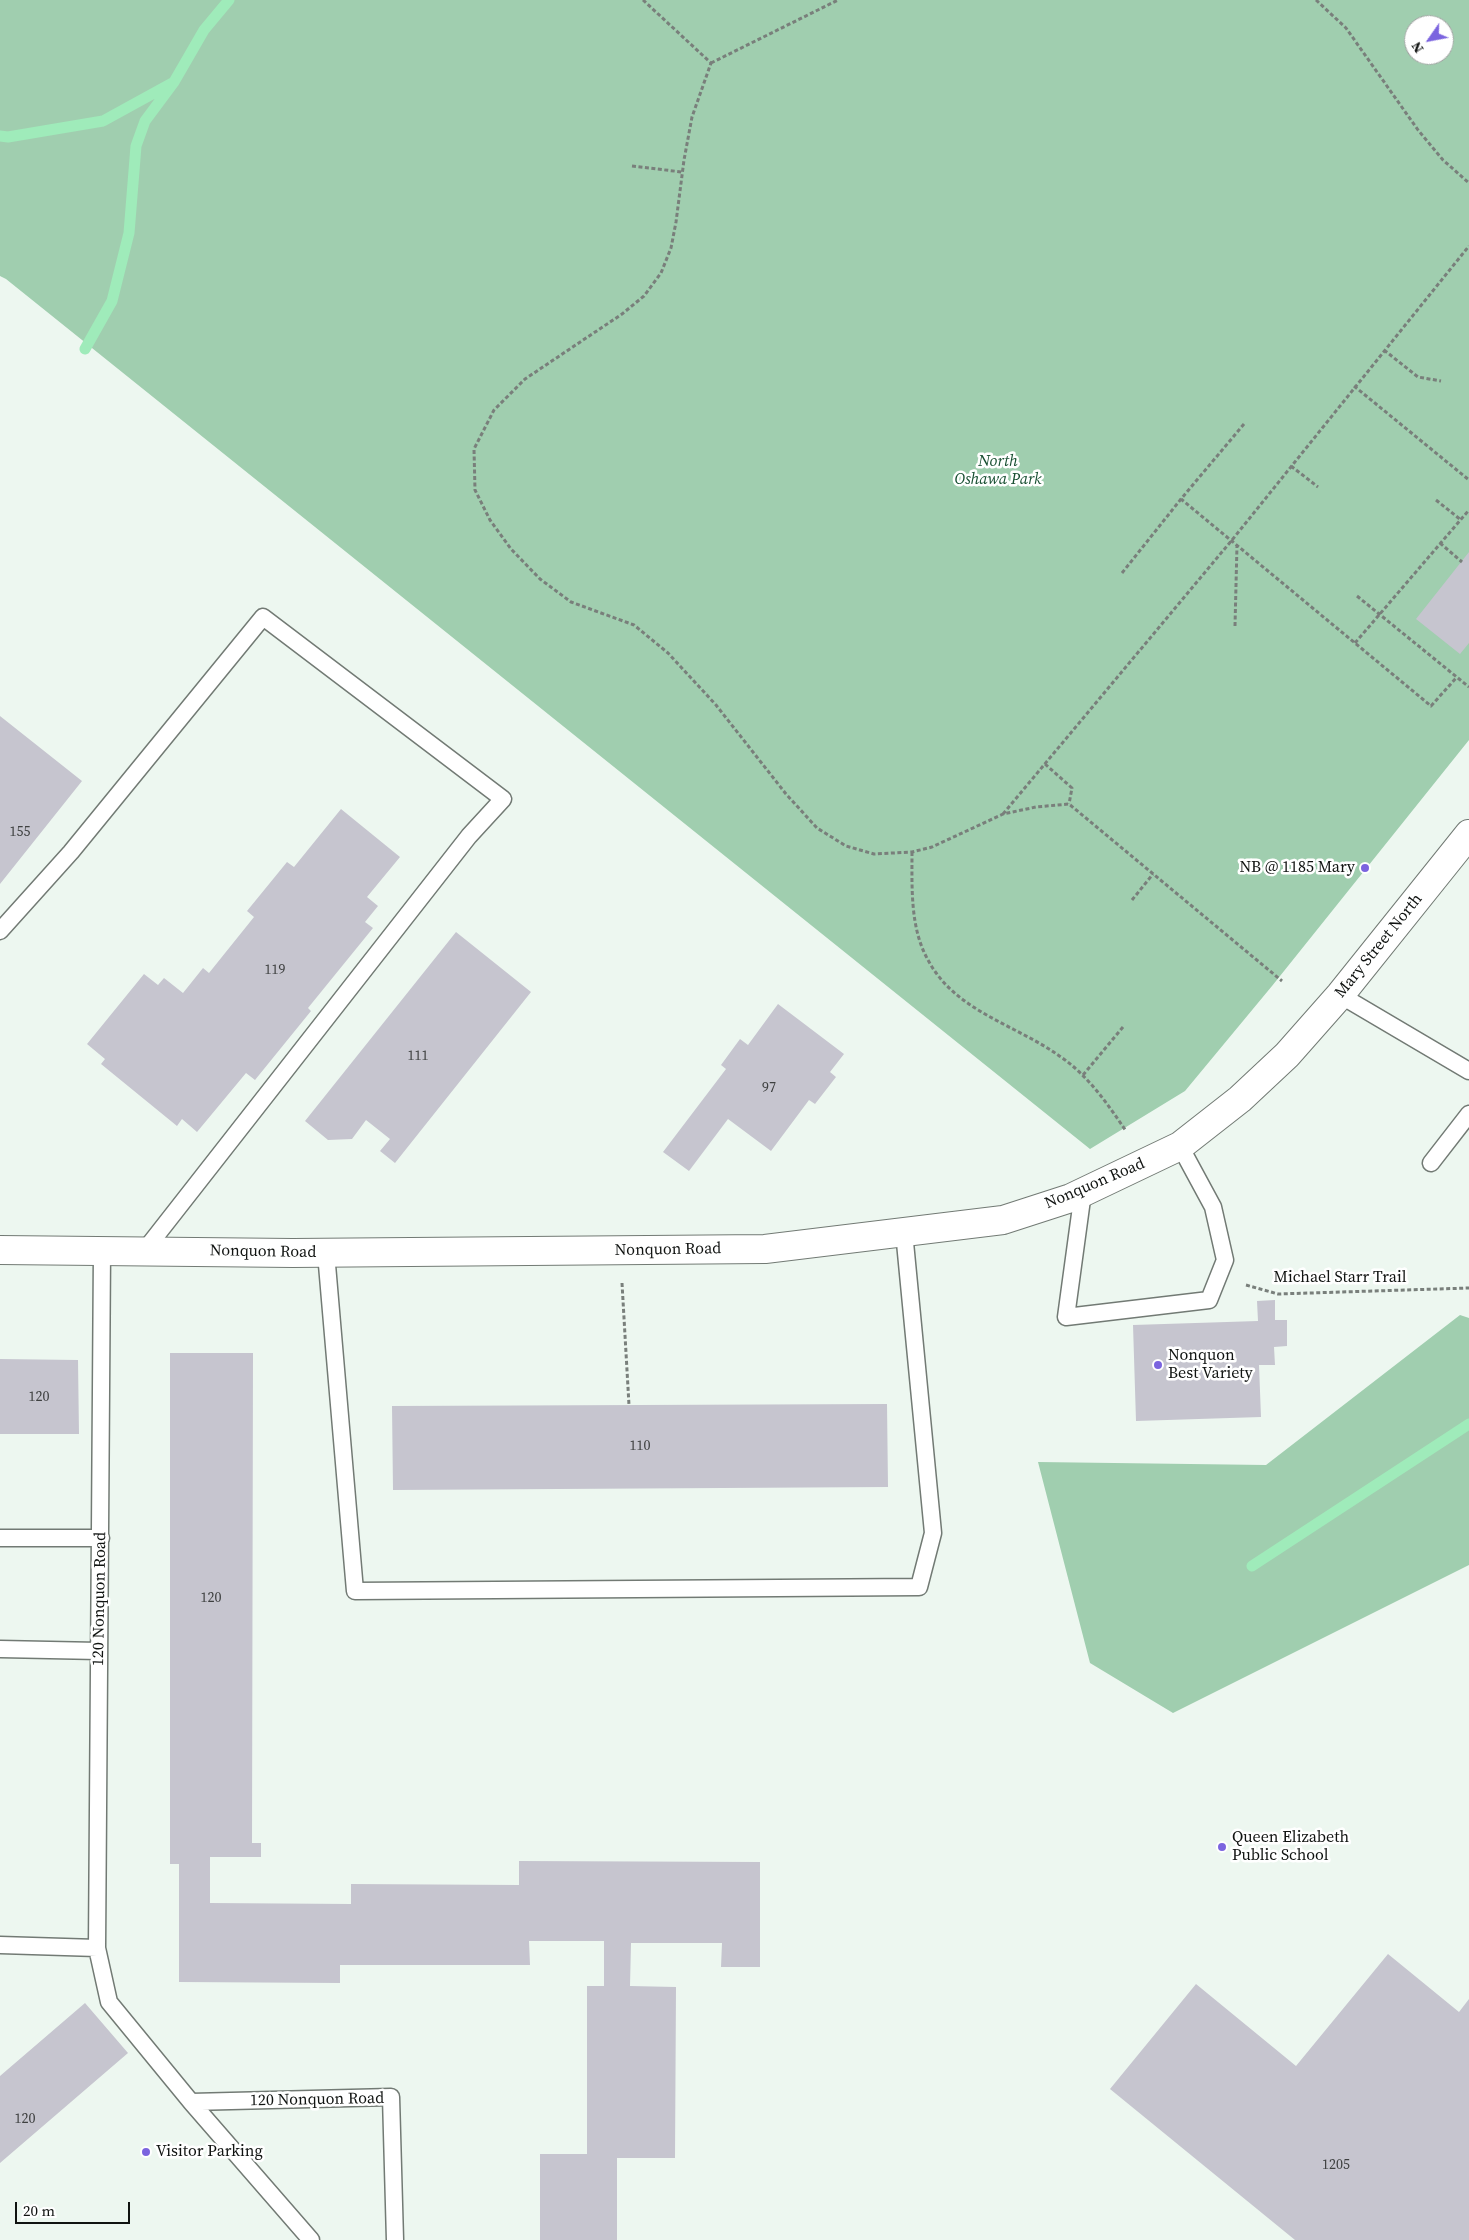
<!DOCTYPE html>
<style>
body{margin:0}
#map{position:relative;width:1469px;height:2240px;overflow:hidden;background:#edf7f0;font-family:"Source Serif 4",serif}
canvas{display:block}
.north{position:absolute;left:1404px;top:15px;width:50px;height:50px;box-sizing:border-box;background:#fff;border:1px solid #9fa1a0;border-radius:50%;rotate:237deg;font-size:14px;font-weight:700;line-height:20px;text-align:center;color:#101311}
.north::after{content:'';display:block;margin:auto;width:18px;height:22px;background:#7b64df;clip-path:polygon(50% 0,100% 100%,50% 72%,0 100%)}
.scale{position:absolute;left:15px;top:2202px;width:115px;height:22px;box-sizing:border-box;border:2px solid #101311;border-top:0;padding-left:6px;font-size:15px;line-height:18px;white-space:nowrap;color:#101311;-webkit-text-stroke:4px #fff;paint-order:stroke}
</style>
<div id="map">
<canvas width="1469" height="2240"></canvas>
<div class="north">N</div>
<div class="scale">20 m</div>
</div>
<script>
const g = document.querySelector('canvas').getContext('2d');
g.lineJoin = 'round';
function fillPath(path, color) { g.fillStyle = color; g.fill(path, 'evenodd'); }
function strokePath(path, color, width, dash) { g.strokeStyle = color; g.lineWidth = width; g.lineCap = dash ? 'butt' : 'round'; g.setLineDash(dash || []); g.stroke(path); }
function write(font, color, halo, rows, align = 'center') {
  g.font = font + ' "Source Serif 4",serif'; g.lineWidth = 5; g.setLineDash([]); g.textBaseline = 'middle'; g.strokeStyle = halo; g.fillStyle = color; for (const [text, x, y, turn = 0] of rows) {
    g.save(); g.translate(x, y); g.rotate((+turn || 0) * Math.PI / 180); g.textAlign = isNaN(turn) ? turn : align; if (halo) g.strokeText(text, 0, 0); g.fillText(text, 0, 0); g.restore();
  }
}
const green = new Path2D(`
 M 0,0 L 1469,0 L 1469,740 L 1272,986 L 1185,1091 L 1090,1149 L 6,279 L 0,276 ZM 1414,25 L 1444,25 L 1444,55 L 1414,55 Z
 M 1460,1315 L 1469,1318 L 1469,1565 L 1173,1713 L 1090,1663 L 1038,1462 L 1266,1465 Z`);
const stream = new Path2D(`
 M 0,136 L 8,137 L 103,121 L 174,82 L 204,30 L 229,0
 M 85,349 L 112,301 L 129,233 L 136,146 L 145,121 L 174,82
 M 1252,1566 L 1469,1424`);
const building = new Path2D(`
 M 1469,552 L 1469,643 L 1460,654 L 1416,619 Z
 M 0,716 L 82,781 L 0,884 Z
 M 341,809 L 400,857 L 367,897 L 378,906 L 365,922 L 373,928 L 308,1008 L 311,1011 L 255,1080 L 246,1073 L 197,1132 L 182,1119 L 177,1126 L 101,1064 L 105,1059 L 87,1044 L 144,974 L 158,985 L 164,978 L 183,993 L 203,968 L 209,973 L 254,917 L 247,911 L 287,862 L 294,867 Z
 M 456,932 L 531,992 L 395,1163 L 380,1151 L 390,1139 L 366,1120 L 352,1139 L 328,1140 L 305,1121 Z
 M 778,1004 L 844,1054 L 830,1072 L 836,1077 L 815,1104 L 809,1100 L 771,1151 L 728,1119 L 689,1171 L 663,1152 L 726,1069 L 721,1065 L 740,1039 L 748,1045 Z
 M 1275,1300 L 1275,1320 L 1287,1320 L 1287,1346 L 1274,1347 L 1275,1365 L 1259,1365 L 1261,1417 L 1136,1421 L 1133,1325 L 1258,1321 L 1257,1301 Z
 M 170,1353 L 253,1353 L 252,1843 L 261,1843 L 261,1857 L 210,1857 L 210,1903 L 351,1904 L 351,1884 L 519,1885 L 519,1861 L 760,1862 L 760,1967 L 721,1967 L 722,1943 L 631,1943 L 630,1986 L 676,1987 L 675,2158 L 617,2158 L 617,2240 L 540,2240 L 540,2154 L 587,2154 L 587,1986 L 604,1986 L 604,1941 L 529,1941 L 530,1965 L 340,1965 L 340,1983 L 179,1982 L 179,1864 L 170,1864 Z
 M 0,1359 L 78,1360 L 79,1434 L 0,1434 Z
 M 887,1404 L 888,1487 L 393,1490 L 392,1406 Z
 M 1388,1954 L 1459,2012 L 1469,1999 L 1469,2240 L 1295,2240 L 1110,2089 L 1196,1984 L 1296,2066 Z
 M 85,2003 L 128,2053 L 0,2163 L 0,2076 Z`);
const path = new Path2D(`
 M 643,0 L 711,63 L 692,117 L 684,160 L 676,222 L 671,248 L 661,273 L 644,296 L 622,314 L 525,379 L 494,410 L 474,449 L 475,490 L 490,520 L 511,549 L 540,579 L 571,602 L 634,625 L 668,653 L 716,705 L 786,794 L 817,828 L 846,846 L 874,854 L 912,852 L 932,847 L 1003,814 L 1036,807 L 1069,804 L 1282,981
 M 1316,0 L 1346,28 L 1418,130 L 1443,160 L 1469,183
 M 711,63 L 838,0
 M 632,166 L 682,172
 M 1384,350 L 1418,377 L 1441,381
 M 1354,386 L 1469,480
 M 1244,424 L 1181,499 L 1431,706 L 1457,677
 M 1291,466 L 1318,487
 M 1436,500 L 1461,520
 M 1440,543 L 1462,562
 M 1122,573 L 1181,499
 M 1357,596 L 1469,687
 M 1235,626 L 1237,545
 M 1355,643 L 1469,510
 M 1045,764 L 1072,788 L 1069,804
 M 1003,814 L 1232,540 L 1469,246
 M 912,852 C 912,888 910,928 928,960 C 955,1011 1014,1024 1058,1055 C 1087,1074 1107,1103 1126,1131
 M 1132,900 L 1153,874
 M 1083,1075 L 1123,1027
 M 622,1283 L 629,1405
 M 1246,1285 L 1278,1294 L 1469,1288`);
const lane = new Path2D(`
 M 0,931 L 71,852 L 263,617 L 503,799 L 469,836 L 145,1250
 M 1340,995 L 1469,1071
 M 1431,1163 L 1469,1114
 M 1083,1192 L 1066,1317 L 1209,1300 L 1225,1260 L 1213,1207 L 1180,1146
 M 326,1253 L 355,1591 L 919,1587 L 933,1533 L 904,1232
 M 0,1538 L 101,1538
 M 0,1649 L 99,1651
 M 0,1945 L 97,1948 L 102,1251
 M 97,1948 L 109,2002 L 191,2102 L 311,2240
 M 191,2102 L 391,2097 L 395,2240`);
const street = new Path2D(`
 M 0,1250 L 293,1253 L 765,1249 L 1003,1220 L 1071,1198 L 1180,1146 L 1240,1099 L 1287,1055 L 1340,995 L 1469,834`);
const markers = [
 [1365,868,5,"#7b64df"],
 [1158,1365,5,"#7b64df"],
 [1222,1847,5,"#7b64df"],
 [146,2152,5,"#7b64df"]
];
const numberNames = [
 ["155",20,832],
 ["119",275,970],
 ["111",418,1056],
 ["97",769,1088],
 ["120",39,1397],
 ["110",640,1446],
 ["120",211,1598],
 ["120",25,2119],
 ["1205",1336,2165]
];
const parkNames = [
 ["North",998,462],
 ["Oshawa Park",998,480]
];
const poiNames = [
 ["NB @ 1185 Mary",1355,868,"right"],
 ["Nonquon",1168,1356],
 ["Best Variety",1168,1374],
 ["Queen Elizabeth",1232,1838],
 ["Public School",1232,1856],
 ["Visitor Parking",156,2152]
];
const streetNames = [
 ["Mary Street North",1379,946,-51],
 ["Nonquon Road",1095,1184,-23],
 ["Nonquon Road",668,1250,-1],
 ["Nonquon Road",263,1252,1],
 ["Michael Starr Trail",1340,1278],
 ["120 Nonquon Road",100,1599,-89],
 ["120 Nonquon Road",317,2100,-1]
];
fillPath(green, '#a0ceaf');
strokePath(stream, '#9febba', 11);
fillPath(building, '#c6c5cf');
strokePath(lane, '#727a74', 19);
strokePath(street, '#727a74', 30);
strokePath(path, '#797f7b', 3, [4, 2.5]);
strokePath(lane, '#fff', 16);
strokePath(street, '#fff', 28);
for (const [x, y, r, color] of markers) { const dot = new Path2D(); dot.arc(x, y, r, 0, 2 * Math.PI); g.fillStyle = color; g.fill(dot); strokePath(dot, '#fff', 2); }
write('14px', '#3e4040', null, numberNames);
write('italic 16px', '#164e30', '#fff', parkNames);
write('16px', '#101311', '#fff', poiNames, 'left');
write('16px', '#101311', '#fff', streetNames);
</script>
